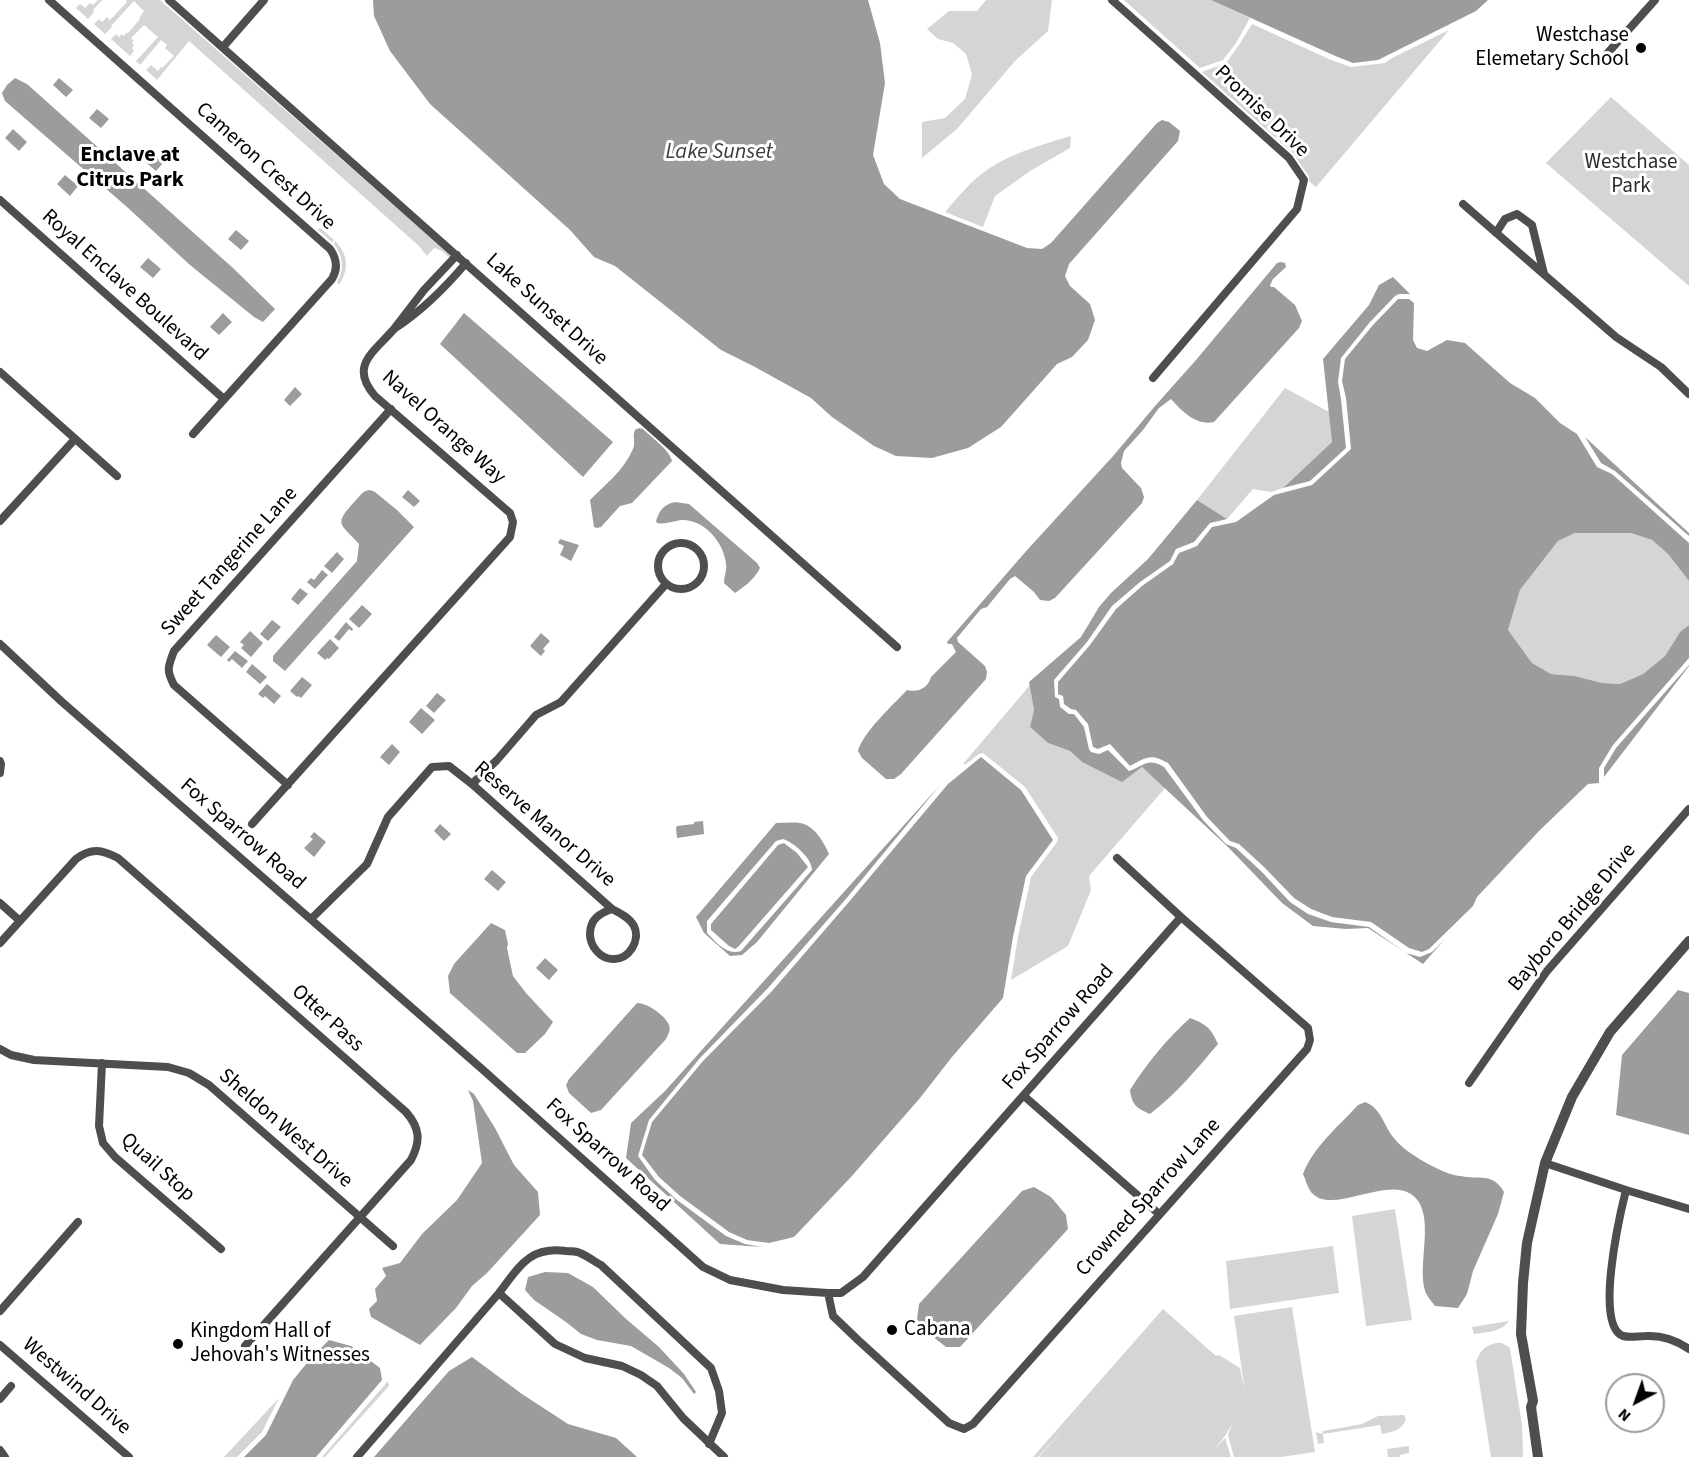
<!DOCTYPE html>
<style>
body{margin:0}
#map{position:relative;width:1689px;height:1457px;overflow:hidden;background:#fff;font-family:"Source Sans 3",sans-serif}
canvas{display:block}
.north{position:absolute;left:1605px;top:1373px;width:60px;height:60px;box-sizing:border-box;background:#fff;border:2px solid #999;border-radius:50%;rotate:221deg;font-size:16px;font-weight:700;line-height:24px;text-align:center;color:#000}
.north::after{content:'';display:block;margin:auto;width:21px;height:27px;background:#000;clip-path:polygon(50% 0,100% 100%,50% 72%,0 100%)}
</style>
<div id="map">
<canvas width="1689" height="1457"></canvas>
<div class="north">N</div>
</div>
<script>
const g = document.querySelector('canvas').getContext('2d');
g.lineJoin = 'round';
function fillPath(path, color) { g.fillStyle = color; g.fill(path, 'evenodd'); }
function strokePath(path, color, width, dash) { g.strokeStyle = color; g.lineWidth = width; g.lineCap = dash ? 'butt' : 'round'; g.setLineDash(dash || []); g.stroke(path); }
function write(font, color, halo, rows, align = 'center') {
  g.font = font + ' "Source Sans 3",sans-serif'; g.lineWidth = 6; g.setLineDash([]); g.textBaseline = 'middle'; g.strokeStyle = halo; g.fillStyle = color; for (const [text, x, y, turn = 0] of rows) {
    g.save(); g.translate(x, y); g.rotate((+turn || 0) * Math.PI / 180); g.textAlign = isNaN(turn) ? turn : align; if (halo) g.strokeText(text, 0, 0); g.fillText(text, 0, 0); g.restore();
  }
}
const green = new Path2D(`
 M 98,0 L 102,0 L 93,10 L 94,12 L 88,19 L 76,8 L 80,4 L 85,8 L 90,3 L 93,5 Z
 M 126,0 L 160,0 L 456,260 L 453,262 C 448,256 442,249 434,248 L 427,256 L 419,246 L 189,41 L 157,80 L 146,70 L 151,65 L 158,71 L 161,67 L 162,68 L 174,56 L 165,48 L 167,45 L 161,40 L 140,65 L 136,61 L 158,37 L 144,25 L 131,38 L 134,41 L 132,43 L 134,45 L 132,48 L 134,51 L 130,56 L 111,39 L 116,34 L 119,37 L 122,34 L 124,36 L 126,33 L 128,33 L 140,19 L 139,18 L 144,11 L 134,1 L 111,26 L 112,27 L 105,34 L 94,24 L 99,19 L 102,22 L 107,17 L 110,20 L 127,2 Z
 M 986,0 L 1052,0 L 1048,31 L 1015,61 L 957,129 L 922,158 L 922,122 L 945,118 L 965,99 L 972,74 L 966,54 L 953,43 L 938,39 L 927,29 L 949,11 L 977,11 Z
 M 1124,0 L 1211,0 L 1250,18 L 1236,43 L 1223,60 L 1200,68 Z
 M 1252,24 L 1331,60 L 1351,67 L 1385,63 L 1392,58 L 1449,30 L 1316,187 L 1309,181 L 1309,177 L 1293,153 L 1202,72 L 1226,63 L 1239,45 Z
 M 1611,97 L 1689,165 L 1689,286 L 1546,163 Z
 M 1071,136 L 1070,148 L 1030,171 L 995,196 L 983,227 L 945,212 C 953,203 961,193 970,184 C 997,157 1035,147 1071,136 Z
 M 320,228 C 340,244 356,258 339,285 L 337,282 C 345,268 343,257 334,244 L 335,242 L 334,240 L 332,242 L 318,230 Z
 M 1285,388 L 1329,412 L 1332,442 L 1283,488 L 1271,492 L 1253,489 L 1227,519 L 1197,500 Z
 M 1575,533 L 1631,533 L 1652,540 L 1668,554 L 1689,581 L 1689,625 L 1680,632 L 1665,656 L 1643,674 L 1620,684 L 1602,683 L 1575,676 L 1551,674 L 1532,663 L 1508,630 L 1520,590 L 1558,541 Z
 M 1030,685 L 1034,710 L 1030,727 L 1048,743 L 1070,751 L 1082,762 L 1122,781 L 1142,767 L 1165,788 L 1089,876 L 1091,890 L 1068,946 L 1011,980 L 1018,937 L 1031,877 L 1057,842 L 1058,838 L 1025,787 L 983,753 L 979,754 L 966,764 L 963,764 Z
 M 1395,1209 L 1412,1320 L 1366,1326 L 1352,1216 Z
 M 1333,1246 L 1339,1293 L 1230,1309 L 1226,1261 Z
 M 1292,1307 L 1315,1452 L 1281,1457 L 1234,1457 L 1228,1435 L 1232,1424 L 1225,1436 L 1212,1452 L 1225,1438 L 1231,1457 L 1039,1457 L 1066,1426 L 1038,1457 L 1033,1457 L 1163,1309 L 1216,1356 L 1219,1355 L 1240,1368 L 1245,1392 L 1234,1316 Z
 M 1509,1321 C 1501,1332 1487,1332 1474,1334 L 1472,1327 Z
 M 1496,1343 L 1502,1343 L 1510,1348 L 1522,1425 L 1523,1457 L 1491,1457 L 1476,1362 C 1480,1351 1484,1346 1496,1343 Z
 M 388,1381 L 389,1386 L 325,1457 L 322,1457 Z
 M 279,1398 L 262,1432 L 237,1457 L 224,1457 Z
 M 1404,1415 L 1406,1419 C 1402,1430 1393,1432 1382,1434 L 1380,1425 L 1323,1434 L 1324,1443 L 1318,1444 L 1316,1432 L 1322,1434 L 1323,1431 L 1362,1424 L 1378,1416 Z
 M 1409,1446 L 1409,1453 L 1400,1455 L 1400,1457 L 1388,1457 L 1387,1449 Z`);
const water = new Path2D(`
 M 373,0 L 868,0 L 880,43 L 885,83 L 873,155 L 884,184 L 900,199 L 1027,248 L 1042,249 L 1051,243 L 1157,123 L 1162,120 L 1169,122 L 1180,131 L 1178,141 L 1069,264 L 1065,276 L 1070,286 L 1090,304 L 1095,320 L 1088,340 L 1072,357 L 1057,364 L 1001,427 L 968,448 L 932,458 L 896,456 L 874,446 L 832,417 L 811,398 L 755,367 L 721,350 L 615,266 L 594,257 L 570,230 L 430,104 L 390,51 L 374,16 Z
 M 1211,0 L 1488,0 L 1476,11 L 1378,60 L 1353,63 L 1333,55 Z
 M 15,78 L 27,84 L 233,268 L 275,309 L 263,322 L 254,317 L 190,265 L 127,207 L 5,101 L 2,93 L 7,85 Z
 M 59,78 L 73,90 L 66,97 L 53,85 Z
 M 97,109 L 109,119 L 101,128 L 89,118 Z
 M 13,129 L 27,142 L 19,151 L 5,138 Z
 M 150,152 L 163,163 L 156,171 L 143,160 Z
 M 65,175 L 78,186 L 70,196 L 57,184 Z
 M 236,230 L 249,241 L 241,250 L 228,239 Z
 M 148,258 L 161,269 L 153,278 L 140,267 Z
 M 1281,262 L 1285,263 L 1286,267 L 1273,279 L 1270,285 L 1271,287 L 1274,287 L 1295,305 L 1302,321 L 1299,328 L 1214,422 C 1196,426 1182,411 1171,399 L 1159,408 L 1143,430 L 1124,451 L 1121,463 L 1122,468 L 1141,488 L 1144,497 L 1142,503 L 1055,598 L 1049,601 L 1040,600 L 1034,592 L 1015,576 L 1010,579 L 987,607 L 981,609 L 957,638 L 958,642 L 985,666 L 987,672 L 986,679 L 901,774 L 894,779 L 886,779 L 862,758 L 858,751 C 863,732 894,704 907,690 C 918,693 928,688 931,677 L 956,652 L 952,644 L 948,644 L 947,642 L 954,634 L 1028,549 L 1114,455 L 1155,406 L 1196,360 L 1277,263 Z
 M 1393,277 L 1410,294 L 1399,294 L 1395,296 L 1370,322 L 1341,358 L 1338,382 L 1341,399 L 1346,448 L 1310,481 L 1283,488 L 1332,442 L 1323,359 L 1369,305 L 1379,285 Z
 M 1398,299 L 1409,299 L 1414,303 L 1413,340 L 1417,348 L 1427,351 L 1447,340 L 1465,343 L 1510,383 L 1535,398 L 1560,423 L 1577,434 L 1597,467 L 1612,474 L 1689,543 L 1689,581 L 1668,554 L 1652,540 L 1631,533 L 1575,533 L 1558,541 L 1520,590 L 1508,630 L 1532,663 L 1551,674 L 1575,676 L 1602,683 L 1620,684 L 1643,674 L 1665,656 L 1680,632 L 1689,625 L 1689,658 L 1613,745 L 1599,768 L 1599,783 L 1588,784 L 1540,830 L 1477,897 L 1473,906 L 1429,949 L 1422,952 L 1409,948 L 1371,922 L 1332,917 L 1311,909 L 1294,898 L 1264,867 L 1239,844 L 1230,841 L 1207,817 L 1168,763 C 1151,753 1146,757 1130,766 L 1110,744 L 1098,749 L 1093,747 L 1088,724 L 1076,710 L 1071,709 L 1064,704 L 1063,696 L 1058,694 L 1058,682 L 1090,645 L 1116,609 L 1142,586 L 1173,564 L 1179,553 L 1197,546 L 1212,527 L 1236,522 L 1274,495 L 1312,485 L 1351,449 L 1346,398 L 1342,381 L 1345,359 L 1373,325 Z
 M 223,313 L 232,322 L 219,335 L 210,327 Z
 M 464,313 L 613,442 L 583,477 L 440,344 Z
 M 295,387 L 302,394 L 290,406 L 284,400 Z
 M 639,428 L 643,429 C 652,438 669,449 672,461 L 632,503 L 620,506 L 601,527 L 597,528 L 594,527 L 590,500 C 606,484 624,470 633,449 C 636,442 632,437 635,430 Z
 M 1585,437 L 1689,533 L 1689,536 L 1615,471 L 1601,463 Z
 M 370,490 L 375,492 L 397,510 L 414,527 L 285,671 L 273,661 L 273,656 L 357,561 L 359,544 C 340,523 333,525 355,501 C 361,495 362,491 370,490 Z
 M 408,490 L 420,501 L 414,507 L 402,497 Z
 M 1197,500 L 1227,519 L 1210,523 L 1194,542 L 1176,549 L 1170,561 L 1140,582 L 1112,606 L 1087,642 L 1054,680 L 1055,697 L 1059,699 L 1060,707 L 1069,714 L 1074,714 L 1084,727 L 1089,749 L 1091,752 L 1099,754 L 1108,750 L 1129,771 C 1144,766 1148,757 1164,767 L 1203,820 L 1226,844 L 1236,848 L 1261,871 L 1290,902 L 1308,914 L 1331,922 L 1369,927 L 1406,953 L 1420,957 L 1432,952 L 1445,939 L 1423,964 L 1368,928 L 1346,929 L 1313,926 L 1282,903 L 1229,848 L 1142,767 L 1122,782 L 1082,762 L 1070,751 L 1048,743 L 1030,727 L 1034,710 L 1029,682 L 1081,637 L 1099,607 L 1111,593 L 1148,559 Z
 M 675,502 L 689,504 L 757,563 L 760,568 C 754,580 745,586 735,593 L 724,583 C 724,576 727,571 726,564 C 724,542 704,519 681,520 C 673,521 665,525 657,523 L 656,521 C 659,511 664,504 675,502 Z
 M 560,539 L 579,545 L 571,561 L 560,555 L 564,546 L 558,543 Z
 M 337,552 L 344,559 L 332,573 L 324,566 Z
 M 322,570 L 328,575 L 315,589 L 307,582 L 311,578 L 314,580 Z
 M 300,588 L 308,594 L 298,605 L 291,599 Z
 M 362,605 L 372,614 L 359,628 L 349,619 Z
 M 272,620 L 281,627 L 268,641 L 260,634 Z
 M 346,622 L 353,629 L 352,631 L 349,629 L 339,641 L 334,637 Z
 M 250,631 L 263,643 L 251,657 L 241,648 L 244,645 L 240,642 Z
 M 541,633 L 550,641 L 543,649 L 545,651 L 541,656 L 530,646 Z
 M 216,635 L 230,647 L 221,657 L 207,645 Z
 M 330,639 L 339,648 L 329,659 L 327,658 L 325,660 L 317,653 Z
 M 235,651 L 248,661 L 242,668 L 232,659 L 229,662 L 227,660 Z
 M 252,664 L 267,677 L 260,684 L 246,672 Z
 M 1689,665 L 1689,666 L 1604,777 L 1604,768 L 1616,748 Z
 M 302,677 L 312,685 L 301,698 L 298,696 L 297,697 L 290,691 Z
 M 267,684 L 281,696 L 274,704 L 265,696 L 263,698 L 258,694 Z
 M 437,693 L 446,700 L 434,713 L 426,706 Z
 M 421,708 L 435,720 L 422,734 L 409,722 Z
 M 392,744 L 400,752 L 389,765 L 380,757 Z
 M 981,757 L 1021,790 L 1053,840 L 1026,876 L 1013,937 L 1003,998 L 952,1057 L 920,1098 L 851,1177 L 794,1237 L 769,1243 L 747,1240 L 729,1232 L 680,1196 L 659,1177 L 642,1155 L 652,1122 L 703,1061 L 772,991 L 848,903 L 948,784 Z
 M 940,785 L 845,900 L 768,988 L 700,1058 L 649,1120 L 638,1156 L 655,1180 L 677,1200 L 726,1236 L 745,1244 L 762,1247 L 720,1244 L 626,1158 L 631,1123 L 665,1091 Z
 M 703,821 L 704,834 L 677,838 L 676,828 L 677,826 L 694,824 L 694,822 Z
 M 776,823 C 784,823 793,822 800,823 C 814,825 824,842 829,854 L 757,942 L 742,955 L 730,956 L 704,933 L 696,917 ZM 783,839 C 793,842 812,858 812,870 L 741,951 C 727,956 716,942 707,933 L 707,921 L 776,841 Z
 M 440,824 L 451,834 L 444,841 L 434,831 Z
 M 314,832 L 326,842 L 314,857 L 304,848 L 313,839 L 310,837 Z
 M 784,843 L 797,853 L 808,867 L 738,947 L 735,949 L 729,946 L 711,930 L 711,924 L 778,845 Z
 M 492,870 L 506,882 L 498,891 L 484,879 Z
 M 491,923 L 505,930 L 508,944 L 507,948 L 513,976 L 526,993 L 553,1022 L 545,1034 L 525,1053 L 517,1053 L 450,993 L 448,976 L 454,964 Z
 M 545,958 L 558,970 L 549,980 L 536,968 Z
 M 1678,990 L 1689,993 L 1689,1135 L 1616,1115 L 1622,1055 Z
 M 637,1003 C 647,1003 665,1015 669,1025 C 671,1030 668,1035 666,1039 L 601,1110 L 591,1113 L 569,1093 L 566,1085 L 569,1079 Z
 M 1190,1018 C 1206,1024 1211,1028 1218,1044 C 1197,1069 1176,1094 1150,1114 C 1136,1108 1132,1105 1130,1090 C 1147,1063 1166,1040 1190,1018 Z
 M 468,1090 L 474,1094 L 495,1128 L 514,1165 L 538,1192 L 540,1215 L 487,1273 L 472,1286 L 456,1308 L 420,1345 L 371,1317 L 369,1309 L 377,1301 L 375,1289 L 386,1276 L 382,1268 L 400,1263 L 422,1234 L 457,1200 L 482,1163 L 473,1101 Z
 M 1365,1102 C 1381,1108 1383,1124 1393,1137 C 1402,1149 1416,1157 1430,1165 C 1438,1169 1450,1175 1460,1176 C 1479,1180 1493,1172 1504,1192 L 1498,1214 L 1473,1271 L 1467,1294 L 1458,1308 L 1435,1306 C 1433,1303 1429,1299 1427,1295 C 1414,1269 1439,1213 1411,1194 C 1385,1177 1333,1214 1313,1194 C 1308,1190 1306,1180 1303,1174 C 1314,1146 1338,1127 1358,1105 Z
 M 1034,1187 L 1051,1197 L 1066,1215 L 1068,1229 L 960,1347 L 946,1347 L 927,1332 L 917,1319 L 919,1304 L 1022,1191 Z
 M 545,1272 L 568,1273 L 593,1287 L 625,1318 L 659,1347 L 684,1374 L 696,1392 L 694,1394 L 682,1378 L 669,1368 L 631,1346 L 597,1340 L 581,1334 L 566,1322 L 534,1300 L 525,1290 L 528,1277 Z
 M 329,1340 L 351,1346 L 380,1368 L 382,1380 L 316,1457 L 244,1457 L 266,1435 L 293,1380 L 312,1357 Z
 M 472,1357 L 522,1394 L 568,1424 L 616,1438 L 637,1457 L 374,1457 L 449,1371 Z`);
const minor = new Path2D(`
 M 49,0 L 330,249 C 337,259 338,269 332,279 L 193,434
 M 169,0 L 897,647
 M 1112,0 L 1289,158 L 1304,180 L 1297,209 L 1153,378
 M 223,47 L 264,0
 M 1605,56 L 1655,0
 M 0,200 L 224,399
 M 1463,204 L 1616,337 L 1661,367 L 1689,394
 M 1496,233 L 1505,219 L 1517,214 L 1532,225 L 1544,274
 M 457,255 L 424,290 L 394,329 C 422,311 444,289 466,263
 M 0,372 L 117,476
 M 0,521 L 75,439
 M658 566a23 23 0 1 1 46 0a23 23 0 1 1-46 0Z
 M 0,644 L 61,701 L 482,1069 L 703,1267 L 730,1280 L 783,1290 L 828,1293 L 841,1293 L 863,1277 L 1181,917
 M 0,761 L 1,764 L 0,773
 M 472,784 L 497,760 L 536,715 L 561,702 L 666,584
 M 288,785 L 174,685 C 166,670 168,667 174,651 L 391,409
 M 252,824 L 510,537 L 513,522 L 510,513 L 375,396 C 349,366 373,353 394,329
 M 0,903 L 20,921
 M 311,919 L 367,864 L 388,817 L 432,767 L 449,766 L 472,784 L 612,909 C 620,913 630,918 634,926 C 641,940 629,960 613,959 C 600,959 590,946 590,934 C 590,919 600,913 612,909
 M 0,943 L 76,859 C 92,847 102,850 118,858 L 406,1112 C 420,1128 421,1141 411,1160 L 245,1346
 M 0,1049 L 11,1055 L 34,1060 L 168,1067 L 189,1073 L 209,1085 L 393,1246
 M 102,1063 L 99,1126 L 103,1143 L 115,1157 L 221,1249
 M 1469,1083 L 1547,971 L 1689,809
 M 1024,1096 L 1159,1214
 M 1545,1163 L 1626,1190
 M 1689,1209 L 1626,1190 C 1620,1214 1594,1326 1623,1336 C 1631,1338 1638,1336 1646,1336 C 1662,1335 1676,1340 1689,1349
 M 499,1293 L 555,1344 L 585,1358 L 622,1366 L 641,1375 L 657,1386 L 683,1418 L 724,1457
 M 828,1293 L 833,1316 L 858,1340 L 949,1423 L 964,1429 L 973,1424 L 1307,1049 L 1310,1040 L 1308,1028 L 1181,917 L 1117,858
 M 0,1311 L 78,1222
 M 0,1345 L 129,1457
 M 0,1399 L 11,1386
 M 0,1450 L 5,1457
 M 357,1457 L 499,1293 C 519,1267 529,1246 566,1251 C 571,1251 576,1251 580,1253 C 587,1256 594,1261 601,1265 L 711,1368 L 719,1391 L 722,1413 L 709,1444`);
const tertiary = new Path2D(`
 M 1538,1457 L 1531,1407 L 1533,1401 L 1521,1334 L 1523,1283 L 1527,1243 L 1545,1163 L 1572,1097 L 1610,1032 L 1689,941`);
const markers = [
 [1641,48,6,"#000"],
 [892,1330,6,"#000"],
 [178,1344,6,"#000"]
];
const poiNames = [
 ["Westchase",1629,36,"right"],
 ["Elemetary School",1629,60,"right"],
 ["Cabana",904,1330],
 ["Kingdom Hall of",190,1332],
 ["Jehovah's Witnesses",190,1356]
];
const streetNames = [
 ["Promise Drive",1261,112,44],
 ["Cameron Crest Drive",265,167,42],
 ["Royal Enclave Boulevard",124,286,42],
 ["Lake Sunset Drive",546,310,42],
 ["Navel Orange Way",443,428,42],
 ["Sweet Tangerine Lane",230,562,-48],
 ["Reserve Manor Drive",544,825,41],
 ["Fox Sparrow Road",242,835,41],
 ["Bayboro Bridge Drive",1573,918,-50],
 ["Otter Pass",327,1019,42],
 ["Fox Sparrow Road",1059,1028,-49],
 ["Sheldon West Drive",285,1129,41],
 ["Fox Sparrow Road",607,1156,42],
 ["Quail Stop",157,1168,42],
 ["Crowned Sparrow Lane",1149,1198,-48],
 ["Westwind Drive",76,1387,41]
];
const parkNames = [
 ["Westchase",1631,163],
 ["Park",1631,187]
];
const waterNames = [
 ["Lake Sunset",719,153]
];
const neighbourhoodNames = [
 ["Enclave at",130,156],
 ["Citrus Park",130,181]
];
fillPath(green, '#d5d5d5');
fillPath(water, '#9c9c9c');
strokePath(minor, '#4e4e4e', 8);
strokePath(tertiary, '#4e4e4e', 10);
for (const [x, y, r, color] of markers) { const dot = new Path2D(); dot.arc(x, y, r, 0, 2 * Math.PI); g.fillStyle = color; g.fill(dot); strokePath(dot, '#fff', 2); }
write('21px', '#000', '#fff', poiNames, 'left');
write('21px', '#000', '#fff', streetNames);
write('21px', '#2c2c2c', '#fff', parkNames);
write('italic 22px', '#3d3d3d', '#fff', waterNames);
write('bold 22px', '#000', '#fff', neighbourhoodNames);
</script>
